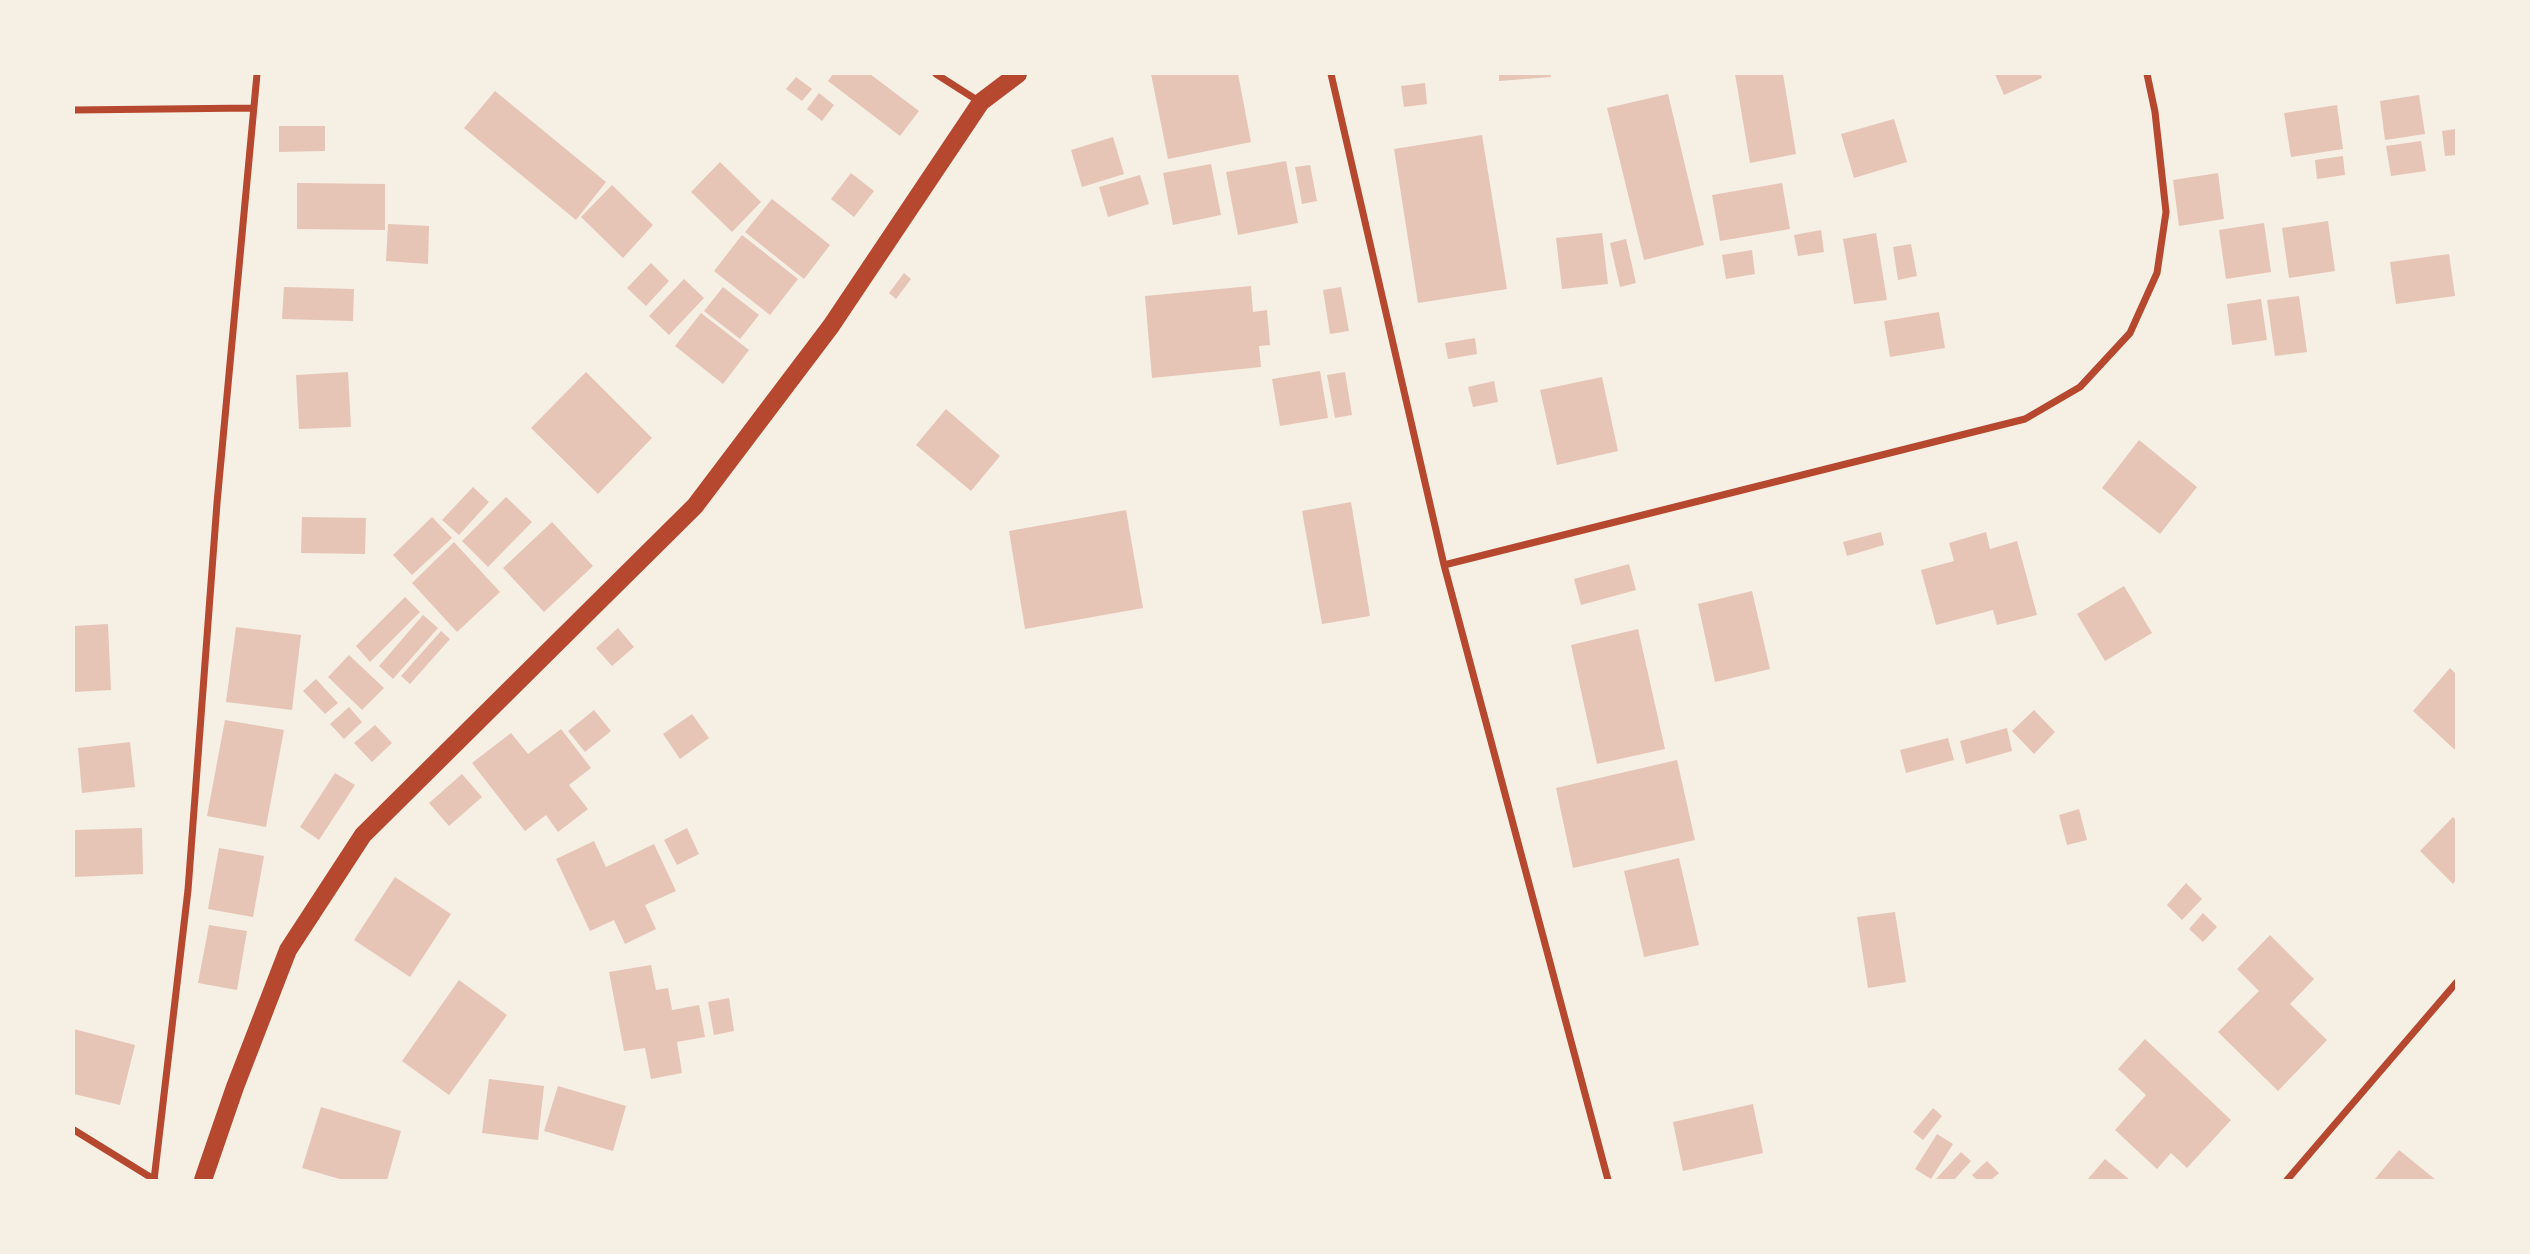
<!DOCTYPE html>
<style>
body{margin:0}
#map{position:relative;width:2530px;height:1254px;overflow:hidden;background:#f6efe4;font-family:Signika,sans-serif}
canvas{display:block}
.frame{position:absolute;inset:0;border:75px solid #f6efe4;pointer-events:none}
</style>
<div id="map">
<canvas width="2530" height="1254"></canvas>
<div class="frame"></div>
</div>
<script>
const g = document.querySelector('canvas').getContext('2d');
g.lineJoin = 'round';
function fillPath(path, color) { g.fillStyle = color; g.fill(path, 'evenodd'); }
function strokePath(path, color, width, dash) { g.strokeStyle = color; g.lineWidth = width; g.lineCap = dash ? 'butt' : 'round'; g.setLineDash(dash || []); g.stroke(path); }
const building = new Path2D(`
 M 833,74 L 870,74 L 919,111 L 900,136 L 828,81 Z
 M 1151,74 L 1238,74 L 1251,142 L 1168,159 Z
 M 1499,74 L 1550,74 L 1551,77 L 1499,81 Z
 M 1735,74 L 1783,74 L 1796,154 L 1750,163 Z
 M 1995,74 L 2041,74 L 2042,78 L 2004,95 Z
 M 796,77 L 812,89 L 802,101 L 786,89 Z
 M 1425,83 L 1427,104 L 1404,107 L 1401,86 Z
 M 495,91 L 606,182 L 576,220 L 464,128 Z
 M 819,93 L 834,105 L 822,121 L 807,109 Z
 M 1668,94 L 1704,245 L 1644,260 L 1607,108 Z
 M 2419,95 L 2425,134 L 2385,140 L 2380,101 Z
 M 2337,105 L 2343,149 L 2291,157 L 2284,113 Z
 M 1894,119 L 1907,162 L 1854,178 L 1841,134 Z
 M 279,126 L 325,126 L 325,151 L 279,152 Z
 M 2456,129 L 2456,155 L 2445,156 L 2442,131 Z
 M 1482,135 L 1507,289 L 1418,303 L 1394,149 Z
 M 1113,137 L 1124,174 L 1082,187 L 1071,150 Z
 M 2421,141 L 2426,171 L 2391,176 L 2386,146 Z
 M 2343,156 L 2345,175 L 2317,179 L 2315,160 Z
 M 1286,161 L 1298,223 L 1238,235 L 1226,172 Z
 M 720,162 L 761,202 L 732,232 L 691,192 Z
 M 1211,164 L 1221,215 L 1173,225 L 1163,173 Z
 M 1310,165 L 1317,201 L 1302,204 L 1295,167 Z
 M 851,173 L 874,191 L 854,217 L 831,199 Z
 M 2218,173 L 2224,219 L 2179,226 L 2173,180 Z
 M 1140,175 L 1149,204 L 1108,217 L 1099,187 Z
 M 297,183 L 385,184 L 385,230 L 297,229 Z
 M 1782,183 L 1790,229 L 1720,241 L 1712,195 Z
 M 612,185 L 653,225 L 623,258 L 581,217 Z
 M 772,199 L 830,245 L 804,279 L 745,232 Z
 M 2328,221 L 2335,271 L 2289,278 L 2282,228 Z
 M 2264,223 L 2271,272 L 2226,279 L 2219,230 Z
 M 388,224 L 429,226 L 428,264 L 386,261 Z
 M 1821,230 L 1824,252 L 1798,256 L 1794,235 Z
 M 1602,233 L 1608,284 L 1562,289 L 1556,238 Z
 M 1876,233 L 1887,300 L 1854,304 L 1843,239 Z
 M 742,235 L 798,279 L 770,315 L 714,271 Z
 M 1626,239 L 1636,283 L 1620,287 L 1610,243 Z
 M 1911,244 L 1917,276 L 1898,280 L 1893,247 Z
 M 1752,250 L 1755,274 L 1726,279 L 1722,255 Z
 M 2449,254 L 2455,296 L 2396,304 L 2390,262 Z
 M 651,263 L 669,281 L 646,306 L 627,288 Z
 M 904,273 L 911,279 L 896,299 L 889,293 Z
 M 684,279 L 704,298 L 669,335 L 649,316 Z
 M 1251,286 L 1253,312 L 1267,310 L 1270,345 L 1259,346 L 1261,367 L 1152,378 L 1145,296 Z
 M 284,287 L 354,289 L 353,321 L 282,319 Z
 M 723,287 L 759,315 L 740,339 L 704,311 Z
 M 1341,287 L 1349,331 L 1330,334 L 1323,290 Z
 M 2299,296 L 2307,352 L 2275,356 L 2267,300 Z
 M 2261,299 L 2267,340 L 2232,345 L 2227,304 Z
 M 1939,312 L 1945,348 L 1890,357 L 1884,321 Z
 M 701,313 L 749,350 L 723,384 L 675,346 Z
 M 1475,338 L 1477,354 L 1448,359 L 1445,343 Z
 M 1320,371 L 1328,418 L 1280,426 L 1272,379 Z
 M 348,372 L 351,427 L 299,429 L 296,375 Z
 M 586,372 L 652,438 L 598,494 L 531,428 Z
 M 1345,372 L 1352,415 L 1335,418 L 1327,375 Z
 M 1602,377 L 1618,451 L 1557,465 L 1540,390 Z
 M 1494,381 L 1498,402 L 1473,407 L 1468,387 Z
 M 946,409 L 1000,456 L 971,491 L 916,445 Z
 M 2139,440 L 2197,487 L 2160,534 L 2102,488 Z
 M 473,487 L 489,502 L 459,535 L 442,520 Z
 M 506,497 L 532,522 L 488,567 L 462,541 Z
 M 1351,502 L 1370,616 L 1322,624 L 1302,511 Z
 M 1126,510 L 1143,608 L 1025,629 L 1009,531 Z
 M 302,517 L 366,518 L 365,554 L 301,553 Z
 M 432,517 L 452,538 L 412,575 L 393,555 Z
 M 552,522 L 593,566 L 544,612 L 503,568 Z
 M 1881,532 L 1884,545 L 1847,556 L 1843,542 Z
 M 1986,532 L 1990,549 L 2017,541 L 2037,615 L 1997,625 L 1993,610 L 1936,625 L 1921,570 L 1954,561 L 1949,543 Z
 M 454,542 L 500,592 L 457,632 L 412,583 Z
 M 1629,564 L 1636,590 L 1581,605 L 1574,579 Z
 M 2124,586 L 2152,633 L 2105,661 L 2077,614 Z
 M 1752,591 L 1770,669 L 1715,682 L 1698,604 Z
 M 405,597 L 420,612 L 370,662 L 356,646 Z
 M 423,615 L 438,628 L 393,679 L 379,666 Z
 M 108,624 L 111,690 L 74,692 L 74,626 Z
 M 236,627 L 301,635 L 292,710 L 226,702 Z
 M 618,628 L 634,647 L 612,666 L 596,648 Z
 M 1638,629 L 1665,749 L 1597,764 L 1571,645 Z
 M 441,631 L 450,639 L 410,684 L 401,676 Z
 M 349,655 L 384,688 L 362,710 L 328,677 Z
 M 2450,668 L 2456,674 L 2456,751 L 2413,711 Z
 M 316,679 L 338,703 L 325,714 L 303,691 Z
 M 349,707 L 362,722 L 344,739 L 330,724 Z
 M 594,710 L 611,731 L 585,752 L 568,731 Z
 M 2034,710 L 2055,732 L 2034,754 L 2012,731 Z
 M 692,714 L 709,738 L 680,759 L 663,734 Z
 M 225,720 L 284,730 L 266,827 L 207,816 Z
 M 375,725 L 392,743 L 372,762 L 354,743 Z
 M 2007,728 L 2012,751 L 1966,764 L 1960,741 Z
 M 561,729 L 591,768 L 569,785 L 588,809 L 558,832 L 546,815 L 525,831 L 472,763 L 511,733 L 528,754 Z
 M 1948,738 L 1954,760 L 1906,773 L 1900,750 Z
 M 130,742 L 135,787 L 82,793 L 78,748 Z
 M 1677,760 L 1695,840 L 1573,868 L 1556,788 Z
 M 335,773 L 355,785 L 319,840 L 300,827 Z
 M 462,774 L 482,797 L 449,826 L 429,803 Z
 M 2079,809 L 2087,840 L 2067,845 L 2059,815 Z
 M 2453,817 L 2456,820 L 2456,880 L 2453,884 L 2420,851 Z
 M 142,828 L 143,874 L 74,877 L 74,830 Z
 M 687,828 L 699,854 L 677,865 L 664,840 Z
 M 594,841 L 606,867 L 654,844 L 676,891 L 645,905 L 656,929 L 625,944 L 614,920 L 590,931 L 556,859 Z
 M 219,848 L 264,856 L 253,917 L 208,909 Z
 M 1679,858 L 1699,945 L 1644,957 L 1624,871 Z
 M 395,877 L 451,914 L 410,977 L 354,940 Z
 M 2186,883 L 2202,899 L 2182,920 L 2167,905 Z
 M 1895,912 L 1906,982 L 1868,988 L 1857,917 Z
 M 2203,913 L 2217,927 L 2203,942 L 2189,929 Z
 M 209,925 L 247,931 L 237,990 L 198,983 Z
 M 2270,935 L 2314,979 L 2290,1004 L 2327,1040 L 2278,1091 L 2218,1032 L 2259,991 L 2237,969 Z
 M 651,965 L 656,990 L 668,988 L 672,1010 L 699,1005 L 705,1037 L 677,1042 L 682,1073 L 651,1079 L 645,1048 L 624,1051 L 609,972 Z
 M 459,980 L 507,1015 L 449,1095 L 402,1061 Z
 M 729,998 L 734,1031 L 714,1035 L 708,1002 Z
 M 74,1029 L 135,1045 L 120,1105 L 74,1094 Z
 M 2145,1039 L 2231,1120 L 2187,1168 L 2171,1153 L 2157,1169 L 2115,1130 L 2146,1095 L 2118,1069 Z
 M 489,1079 L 544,1086 L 538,1140 L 482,1133 Z
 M 558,1086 L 626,1106 L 613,1151 L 544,1131 Z
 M 1753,1104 L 1763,1153 L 1683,1171 L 1673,1122 Z
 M 321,1107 L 401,1131 L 387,1180 L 343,1180 L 302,1168 Z
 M 1933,1108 L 1942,1116 L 1923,1140 L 1913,1132 Z
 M 1937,1134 L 1953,1144 L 1931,1179 L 1915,1169 Z
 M 2399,1150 L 2436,1180 L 2374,1180 Z
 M 1961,1152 L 1971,1161 L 1954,1180 L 1935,1180 Z
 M 2105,1159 L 2130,1180 L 2087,1180 Z
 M 1987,1161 L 1999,1173 L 1991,1180 L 1977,1180 L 1972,1175 Z`);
const minor = new Path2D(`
 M 936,74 L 980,102
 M 1331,74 L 1444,565 L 1608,1180
 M 74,110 L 252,108
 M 1444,565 L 2025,419 L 2080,387 L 2130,333 L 2157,273 L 2166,212 L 2155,112 L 2147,74
 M 74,1130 L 155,1180
 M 154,1180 L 188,890 L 217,503 L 257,74
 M 2287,1180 L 2456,983`);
const primary = new Path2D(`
 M 203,1180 L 235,1087 L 288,950 L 363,835 L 695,506 L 831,326 L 981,102 L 1018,74`);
fillPath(building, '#e6c5b7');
strokePath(minor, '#b5482f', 7);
strokePath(primary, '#b5482f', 18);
</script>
